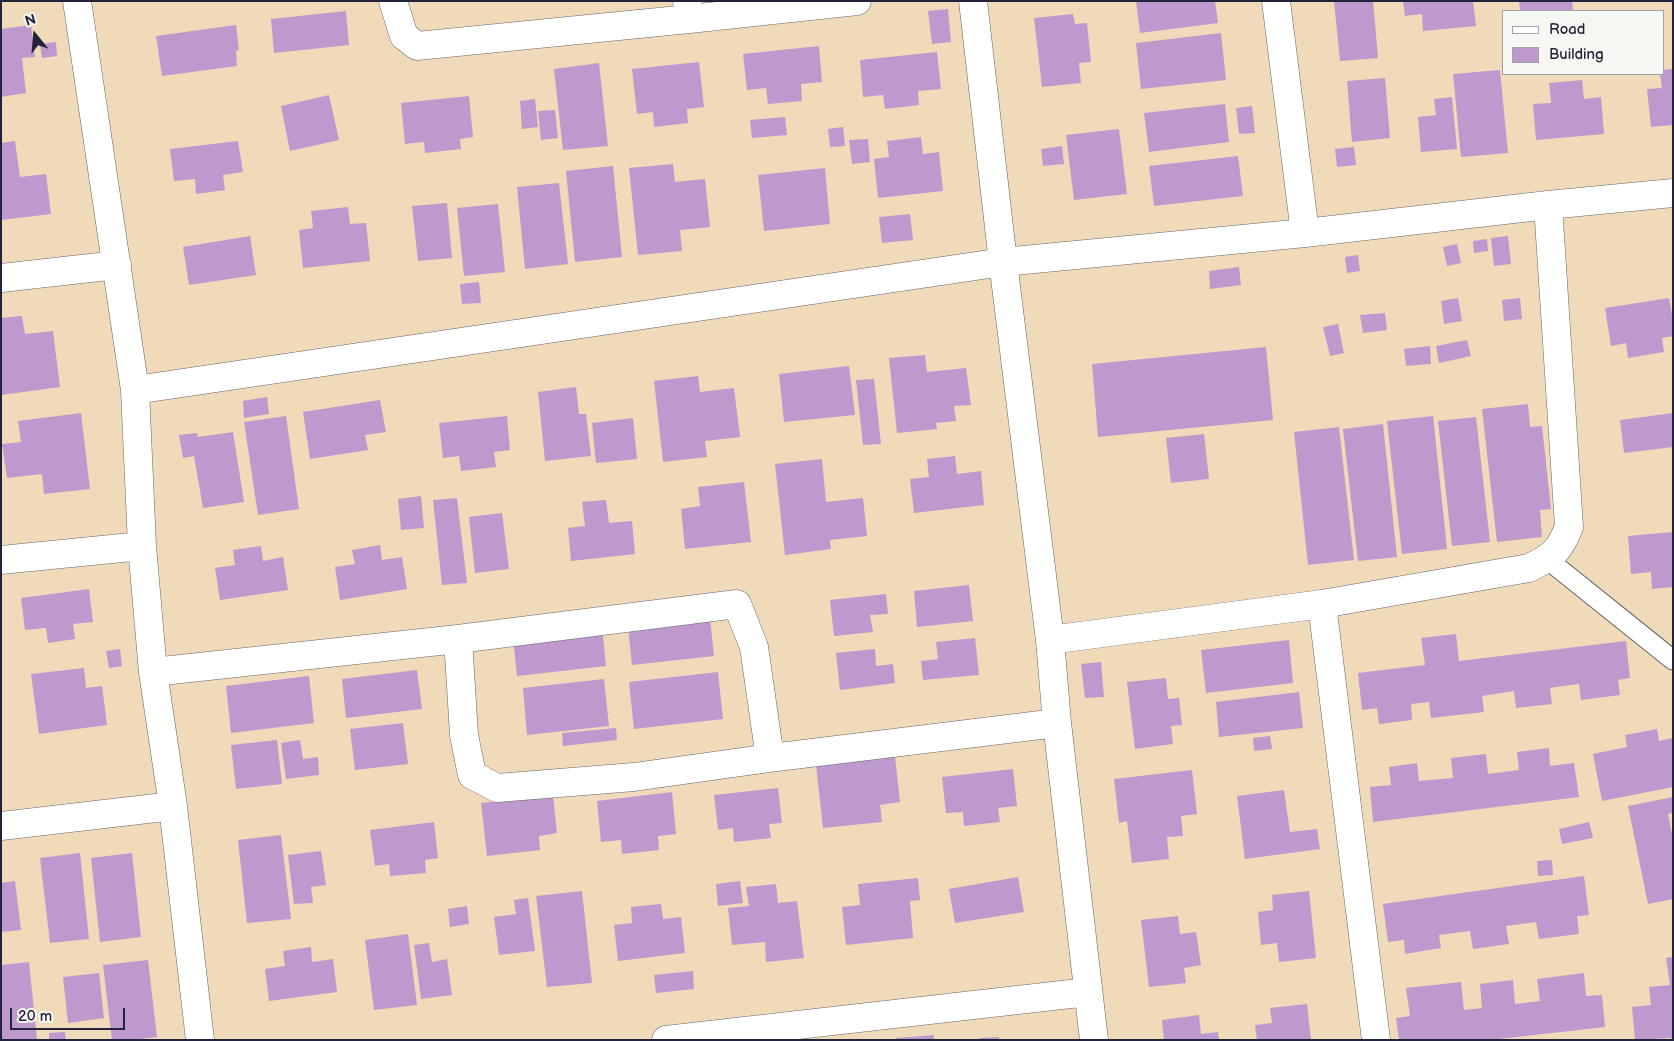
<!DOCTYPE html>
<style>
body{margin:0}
#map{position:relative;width:1674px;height:1041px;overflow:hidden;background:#efdbb9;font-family:"Balsamiq Sans",sans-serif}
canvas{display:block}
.frame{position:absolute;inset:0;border:2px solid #22223b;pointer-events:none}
.legend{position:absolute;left:1502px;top:10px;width:162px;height:65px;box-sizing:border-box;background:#f6f6f2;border:1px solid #a1a1a9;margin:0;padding:6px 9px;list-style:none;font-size:15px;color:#22223b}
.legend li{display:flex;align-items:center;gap:10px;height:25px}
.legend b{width:25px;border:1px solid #a1a1a9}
.north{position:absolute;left:10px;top:10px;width:50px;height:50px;-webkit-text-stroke:4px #f6f6f2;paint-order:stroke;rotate:343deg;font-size:14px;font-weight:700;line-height:20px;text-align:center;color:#22223b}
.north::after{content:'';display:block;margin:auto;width:18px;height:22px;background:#22223b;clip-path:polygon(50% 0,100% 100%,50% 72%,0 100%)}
.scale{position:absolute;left:10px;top:1008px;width:115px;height:22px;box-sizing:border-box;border:2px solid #22223b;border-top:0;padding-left:6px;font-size:15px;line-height:18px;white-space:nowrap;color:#22223b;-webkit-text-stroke:4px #f6f6f2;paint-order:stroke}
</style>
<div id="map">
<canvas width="1674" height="1041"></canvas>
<div class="frame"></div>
<ul class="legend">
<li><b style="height:6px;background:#fff"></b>Road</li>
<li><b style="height:14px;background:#bd99ce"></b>Building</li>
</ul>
<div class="north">N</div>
<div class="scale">20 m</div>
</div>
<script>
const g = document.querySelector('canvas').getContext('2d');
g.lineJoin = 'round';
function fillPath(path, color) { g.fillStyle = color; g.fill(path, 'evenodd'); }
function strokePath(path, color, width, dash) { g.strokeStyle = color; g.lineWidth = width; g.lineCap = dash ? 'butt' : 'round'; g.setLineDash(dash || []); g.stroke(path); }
const building = new Path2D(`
 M 1136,1 L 1215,1 L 1218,23 L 1140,33 Z
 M 1334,1 L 1373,1 L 1378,58 L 1340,61 Z
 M 1403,1 L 1473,1 L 1476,26 L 1423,31 L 1422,14 L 1405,16 Z
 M 1519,1 L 1572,1 L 1573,11 L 1520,11 Z
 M 948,9 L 951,42 L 932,44 L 928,11 Z
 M 346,11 L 349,45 L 274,53 L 271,19 Z
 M 1073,14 L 1075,24 L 1087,23 L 1091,62 L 1079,63 L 1081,83 L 1042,87 L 1034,18 Z
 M 31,25 L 35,57 L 22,58 L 26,93 L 1,97 L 1,29 Z
 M 236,25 L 239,50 L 236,51 L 237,66 L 162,76 L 156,36 Z
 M 1221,33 L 1226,80 L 1141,89 L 1136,43 Z
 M 56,42 L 57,56 L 42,58 L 40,44 Z
 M 819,46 L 822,82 L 801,84 L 802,101 L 768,104 L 766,88 L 747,90 L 743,54 Z
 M 937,52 L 941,89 L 918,91 L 919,105 L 885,109 L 883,95 L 863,97 L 860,60 Z
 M 699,62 L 704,107 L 687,109 L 688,123 L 654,127 L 653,112 L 637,114 L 632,69 Z
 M 599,63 L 608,146 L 563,150 L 554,69 Z
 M 1673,69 L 1673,125 L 1651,127 L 1647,89 L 1662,88 L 1660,74 L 1663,74 L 1663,70 Z
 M 1500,70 L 1508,153 L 1461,157 L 1453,74 Z
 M 1385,78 L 1390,138 L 1352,142 L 1347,81 Z
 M 1582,80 L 1584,99 L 1601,97 L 1604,134 L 1536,140 L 1533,104 L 1551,103 L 1549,83 Z
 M 329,95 L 339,140 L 290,151 L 281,106 Z
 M 469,96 L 473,137 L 460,139 L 461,149 L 425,153 L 424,142 L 405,144 L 401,103 Z
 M 1452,97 L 1457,149 L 1421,152 L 1418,117 L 1436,115 L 1434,99 Z
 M 535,99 L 538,127 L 522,129 L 520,101 Z
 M 1225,104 L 1229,142 L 1149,152 L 1144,113 Z
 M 1252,106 L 1255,133 L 1239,134 L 1236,108 Z
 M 555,110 L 558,138 L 541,140 L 538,111 Z
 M 785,117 L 787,135 L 752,138 L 750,120 Z
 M 843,127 L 845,146 L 830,147 L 828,129 Z
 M 1119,129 L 1127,194 L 1074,200 L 1066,135 Z
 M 921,137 L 923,154 L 939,152 L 943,191 L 878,198 L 874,159 L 889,157 L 887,141 Z
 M 868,139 L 870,162 L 852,164 L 849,140 Z
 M 15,141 L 20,177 L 46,174 L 51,214 L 1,220 L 1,143 Z
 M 238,141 L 243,172 L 223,175 L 225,190 L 196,194 L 195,179 L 174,181 L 170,149 Z
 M 1062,146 L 1064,164 L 1043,166 L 1041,149 Z
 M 1354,147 L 1356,165 L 1337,167 L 1335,149 Z
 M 1238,156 L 1243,196 L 1154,206 L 1149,166 Z
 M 673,164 L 675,182 L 705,179 L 710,227 L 680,230 L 682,251 L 638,255 L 629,168 Z
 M 613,166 L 622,257 L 575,262 L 566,171 Z
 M 825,168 L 830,224 L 764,231 L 758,175 Z
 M 559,183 L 568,264 L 525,269 L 517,187 Z
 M 447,203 L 452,258 L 418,261 L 412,206 Z
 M 498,204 L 505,272 L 464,276 L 457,208 Z
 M 348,207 L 350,224 L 366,223 L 370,261 L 303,268 L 299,230 L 313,228 L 311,211 Z
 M 910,214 L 913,240 L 882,243 L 879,217 Z
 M 250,236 L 256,275 L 189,285 L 183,247 Z
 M 1508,236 L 1511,264 L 1494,266 L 1491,238 Z
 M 1487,239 L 1488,251 L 1474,253 L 1473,241 Z
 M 1457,244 L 1461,263 L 1447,266 L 1443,247 Z
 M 1358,255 L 1360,271 L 1347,273 L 1345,257 Z
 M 1239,267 L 1241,285 L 1210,289 L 1209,271 Z
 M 479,282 L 481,303 L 462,304 L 460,284 Z
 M 1458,298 L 1462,321 L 1444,324 L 1441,301 Z
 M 1520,298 L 1522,319 L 1504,321 L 1502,300 Z
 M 1669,298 L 1673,321 L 1673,336 L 1662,338 L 1664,352 L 1628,358 L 1626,343 L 1611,346 L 1605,308 Z
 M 1385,313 L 1387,330 L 1363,333 L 1360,315 Z
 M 22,316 L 25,334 L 53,331 L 60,387 L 1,395 L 1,318 Z
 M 1338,324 L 1344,353 L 1330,356 L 1323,327 Z
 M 1467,340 L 1471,356 L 1439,363 L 1436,346 Z
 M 1430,346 L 1431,364 L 1406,366 L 1404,349 Z
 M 1266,347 L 1273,420 L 1098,437 L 1092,364 Z
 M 925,355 L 927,372 L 966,368 L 971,405 L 954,406 L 956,421 L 936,423 L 937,429 L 897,433 L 889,358 Z
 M 849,366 L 855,415 L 784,422 L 779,374 Z
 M 698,376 L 700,392 L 734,388 L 740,437 L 705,441 L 707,457 L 663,462 L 654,381 Z
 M 874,379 L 881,444 L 863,445 L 856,380 Z
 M 576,387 L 579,414 L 586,414 L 591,456 L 545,461 L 538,392 Z
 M 267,397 L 269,414 L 244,418 L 243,401 Z
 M 380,400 L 386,432 L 365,435 L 368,450 L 310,459 L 303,412 Z
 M 1528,404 L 1530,427 L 1542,426 L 1551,509 L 1540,510 L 1542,537 L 1497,542 L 1482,409 Z
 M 81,413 L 90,489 L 44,494 L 42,474 L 7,478 L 2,444 L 21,442 L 18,421 Z
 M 1673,413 L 1673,447 L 1624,453 L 1620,420 Z
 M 286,416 L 299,509 L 258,515 L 244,422 Z
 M 507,416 L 510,450 L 494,452 L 496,467 L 461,471 L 459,456 L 443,458 L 439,423 Z
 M 1433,416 L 1447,549 L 1402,554 L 1387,421 Z
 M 1476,417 L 1490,542 L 1452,546 L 1438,421 Z
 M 633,418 L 637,459 L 596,463 L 592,423 Z
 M 1383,424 L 1397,557 L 1358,561 L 1343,429 Z
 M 1339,427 L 1354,560 L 1308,565 L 1294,432 Z
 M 233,432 L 244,502 L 203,508 L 194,456 L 183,458 L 179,435 L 197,433 L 198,437 Z
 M 1204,434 L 1209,479 L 1171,483 L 1166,438 Z
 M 955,456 L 957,474 L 981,471 L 984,505 L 914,513 L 910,479 L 929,477 L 927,459 Z
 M 822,459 L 826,502 L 863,498 L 867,536 L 830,540 L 831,549 L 785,555 L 775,464 Z
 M 744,482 L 751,542 L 685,549 L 681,509 L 700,506 L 698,487 Z
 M 421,496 L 424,528 L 401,530 L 398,499 Z
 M 457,498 L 467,583 L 442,585 L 433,500 Z
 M 606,500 L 609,523 L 632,521 L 635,554 L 571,561 L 568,528 L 585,526 L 582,502 Z
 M 502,513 L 509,569 L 475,573 L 469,517 Z
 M 1673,532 L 1673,587 L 1652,589 L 1651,572 L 1631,574 L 1628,536 Z
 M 380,545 L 382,560 L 402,557 L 407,589 L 340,600 L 335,567 L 355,564 L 352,550 Z
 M 261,546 L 263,561 L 283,557 L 288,590 L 220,600 L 215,568 L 235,565 L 233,550 Z
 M 969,585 L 973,621 L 917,627 L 914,591 Z
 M 89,589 L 93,622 L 73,624 L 75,639 L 48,643 L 46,628 L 25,630 L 21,598 Z
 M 886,594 L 888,614 L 870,615 L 873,632 L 834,636 L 830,600 Z
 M 710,618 L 714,656 L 632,665 L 628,627 Z
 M 602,627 L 606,666 L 517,676 L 513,637 Z
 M 1456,634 L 1459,661 L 1626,641 L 1630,678 L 1618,680 L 1620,695 L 1581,700 L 1579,684 L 1563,686 L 1550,688 L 1552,704 L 1516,708 L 1514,691 L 1482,696 L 1484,712 L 1431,718 L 1429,702 L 1411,704 L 1412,720 L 1379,724 L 1377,708 L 1362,710 L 1358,673 L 1425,665 L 1421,638 Z
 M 975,638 L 979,675 L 923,680 L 921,661 L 938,659 L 936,642 Z
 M 1289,640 L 1293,683 L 1206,693 L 1201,650 Z
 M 120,649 L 122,666 L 109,668 L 106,651 Z
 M 875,649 L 876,666 L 893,664 L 895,683 L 840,690 L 836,653 Z
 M 1101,662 L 1104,697 L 1085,698 L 1081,664 Z
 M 84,668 L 86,688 L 102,686 L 107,725 L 39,734 L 31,674 Z
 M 417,670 L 422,709 L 346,718 L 342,679 Z
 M 718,672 L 723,719 L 634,729 L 629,682 Z
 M 309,676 L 314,723 L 231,733 L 226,686 Z
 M 1166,678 L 1168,699 L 1179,698 L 1182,725 L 1171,726 L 1173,744 L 1135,749 L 1127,682 Z
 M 604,679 L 609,726 L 527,735 L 523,688 Z
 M 1299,692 L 1303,728 L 1219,737 L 1216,702 Z
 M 403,723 L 408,764 L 355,770 L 350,729 Z
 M 616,728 L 617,740 L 563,746 L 562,733 Z
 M 1657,729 L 1659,741 L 1673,738 L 1673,787 L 1602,801 L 1593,754 L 1627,747 L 1625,735 Z
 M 1270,736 L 1272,749 L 1254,751 L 1253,738 Z
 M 277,740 L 282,784 L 236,789 L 231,745 Z
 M 300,740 L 303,759 L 318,757 L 319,775 L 286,779 L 281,743 Z
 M 1549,748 L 1550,766 L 1574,763 L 1579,797 L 1373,822 L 1370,787 L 1391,785 L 1389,767 L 1417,763 L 1419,781 L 1453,778 L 1451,758 L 1486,754 L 1488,774 L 1519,770 L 1517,752 Z
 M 895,757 L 900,802 L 880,805 L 882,822 L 823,828 L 816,765 Z
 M 1013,769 L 1017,806 L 998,808 L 1000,822 L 964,826 L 963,812 L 946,813 L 942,777 Z
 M 1192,770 L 1197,814 L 1181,816 L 1183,836 L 1167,837 L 1169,859 L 1132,863 L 1127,821 L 1119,823 L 1114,779 Z
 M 778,788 L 782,823 L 769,824 L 771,838 L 734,842 L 733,828 L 718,830 L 714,795 Z
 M 1284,790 L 1290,832 L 1317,829 L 1320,849 L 1245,859 L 1237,796 Z
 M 672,792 L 676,834 L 658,836 L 659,850 L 622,854 L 621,840 L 601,842 L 597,801 Z
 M 553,795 L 557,833 L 539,836 L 540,850 L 487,856 L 481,803 Z
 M 1673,797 L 1673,813 L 1668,814 L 1673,840 L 1673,899 L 1648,904 L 1628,806 Z
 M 434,822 L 438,858 L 425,860 L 426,873 L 390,876 L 389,864 L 375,866 L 370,830 Z
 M 1589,822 L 1593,838 L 1562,844 L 1559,829 Z
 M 281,835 L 291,919 L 247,923 L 238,840 Z
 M 321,851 L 326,885 L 311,887 L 313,903 L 294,904 L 288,855 Z
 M 80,853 L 89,939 L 50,943 L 40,858 Z
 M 132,853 L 141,937 L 100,942 L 91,858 Z
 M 1552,860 L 1553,875 L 1538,876 L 1537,861 Z
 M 1584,876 L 1589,915 L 1577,916 L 1579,934 L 1539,939 L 1536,922 L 1506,926 L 1509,944 L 1473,949 L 1470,931 L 1439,935 L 1441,948 L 1405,954 L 1404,940 L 1388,942 L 1383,904 Z
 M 1018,877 L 1024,912 L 955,923 L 949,889 Z
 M 918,878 L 920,900 L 910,901 L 913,938 L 846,945 L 842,907 L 860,905 L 858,884 Z
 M 15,881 L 21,930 L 1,932 L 1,883 Z
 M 740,881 L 743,903 L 718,906 L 716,884 Z
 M 776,884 L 778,903 L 797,901 L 804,958 L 766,962 L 765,942 L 732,945 L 728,908 L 749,906 L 746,887 Z
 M 582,891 L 592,983 L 547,987 L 536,896 Z
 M 1309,891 L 1316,958 L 1279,962 L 1277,943 L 1261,945 L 1258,912 L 1273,910 L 1272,895 Z
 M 528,898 L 535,951 L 499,955 L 494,917 L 516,914 L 514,900 Z
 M 661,904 L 663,919 L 681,917 L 685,953 L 618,961 L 614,925 L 632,923 L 631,907 Z
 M 467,906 L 469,924 L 450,927 L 448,909 Z
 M 1178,916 L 1180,934 L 1196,932 L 1201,965 L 1184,968 L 1186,983 L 1149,987 L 1141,920 Z
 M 408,934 L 417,1005 L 374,1010 L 365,940 Z
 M 429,943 L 432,962 L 447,959 L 452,995 L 421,999 L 414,945 Z
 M 311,947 L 312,962 L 333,959 L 337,992 L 269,1001 L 265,969 L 285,966 L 283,951 Z
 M 1673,957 L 1673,1040 L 1670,1038 L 1635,1040 L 1632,1007 L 1651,1005 L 1649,987 L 1670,985 L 1666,958 Z
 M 148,960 L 157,1037 L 132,1040 L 112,1040 L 103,965 Z
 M 29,962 L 37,1040 L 1,1040 L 1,965 Z
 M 693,971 L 694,989 L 656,993 L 654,975 Z
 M 99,973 L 104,1018 L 68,1023 L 63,977 Z
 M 1584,973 L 1586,996 L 1602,995 L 1605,1027 L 1490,1040 L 1399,1040 L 1396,1018 L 1410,1016 L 1406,988 L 1461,982 L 1464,1010 L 1482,1008 L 1480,984 L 1513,980 L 1515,1004 L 1540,1001 L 1537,979 Z
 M 1307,1004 L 1311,1040 L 1257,1040 L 1255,1025 L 1272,1023 L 1270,1008 Z
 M 1199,1015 L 1201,1034 L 1218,1032 L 1219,1040 L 1164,1040 L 1162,1020 Z
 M 65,1032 L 66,1040 L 49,1040 L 49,1033 Z
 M 934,1035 L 934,1040 L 896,1040 L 896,1038 Z
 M 999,1037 L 999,1040 L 980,1040 L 980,1038 Z`);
const service = new Path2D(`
 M 1547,559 L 1673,660`);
const minor = new Path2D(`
 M 77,1 L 135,390 L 142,546 L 153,672 L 173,806 L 200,1040
 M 393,1 L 404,36 L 417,46 L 689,19
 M 687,1 L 689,19 L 857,1
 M 973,1 L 1003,262 L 1050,640 L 1057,723 L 1094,1040
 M 1276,1 L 1305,233
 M 1,278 L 117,265
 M 135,390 L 1003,262 L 1305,233 L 1548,205 L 1673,193
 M 1,560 L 142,546
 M 1322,604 L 1376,1040
 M 458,639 L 737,604 L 754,647 L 770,758
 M 1050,640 L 1322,604 L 1529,568 C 1552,557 1559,552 1569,527 L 1548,205
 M 153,672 L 458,639 L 464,735 L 472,775 L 497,788 L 634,777 L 770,758 L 1057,723
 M 1,826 L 173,806
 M 666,1040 L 1088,992`);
fillPath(building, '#bd99ce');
strokePath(service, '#6a6367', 21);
strokePath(minor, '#6a6367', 29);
strokePath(service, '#fff', 19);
strokePath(minor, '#fff', 28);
</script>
